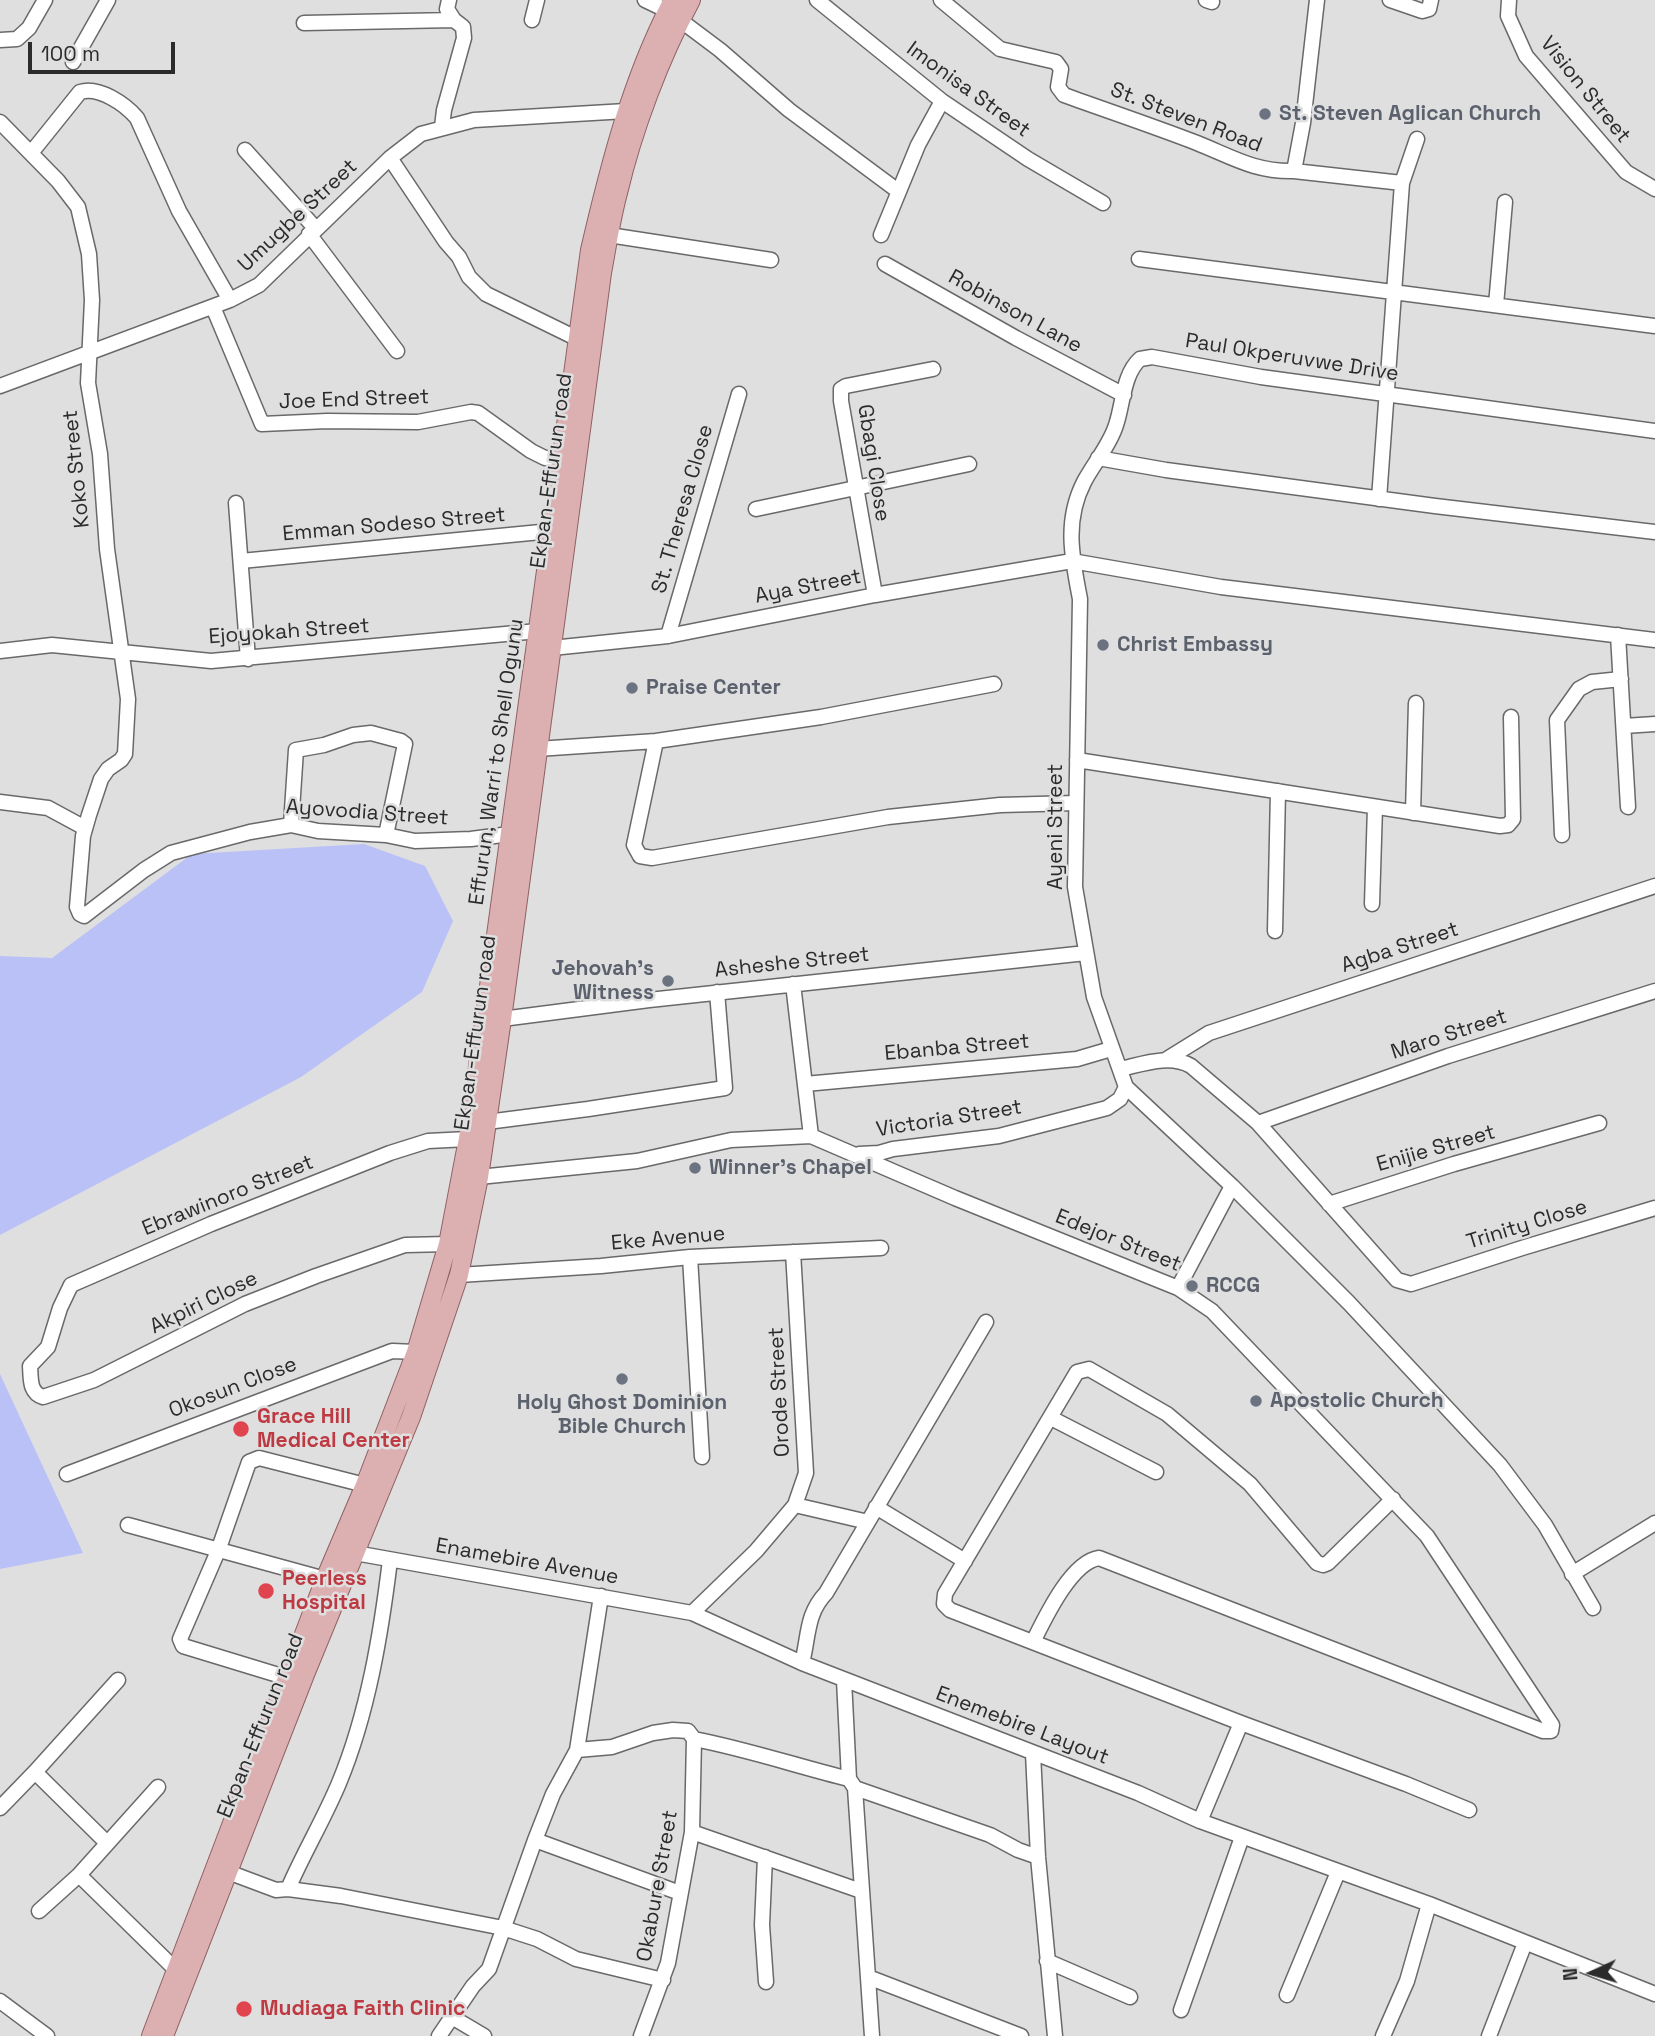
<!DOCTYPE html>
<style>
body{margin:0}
#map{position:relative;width:1655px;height:2036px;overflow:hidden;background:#dfdfe0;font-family:"Space Grotesk",sans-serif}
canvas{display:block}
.north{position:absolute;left:1557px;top:1938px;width:70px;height:70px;-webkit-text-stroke:5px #dfdfe0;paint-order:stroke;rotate:266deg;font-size:19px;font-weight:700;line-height:28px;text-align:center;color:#2b2b2c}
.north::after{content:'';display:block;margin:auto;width:24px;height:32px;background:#2b2b2c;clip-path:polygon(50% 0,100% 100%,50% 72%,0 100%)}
.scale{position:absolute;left:28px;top:42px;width:147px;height:32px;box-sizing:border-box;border:4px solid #2b2b2c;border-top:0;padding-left:9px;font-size:21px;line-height:24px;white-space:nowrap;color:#2b2b2c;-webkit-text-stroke:5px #dfdfe0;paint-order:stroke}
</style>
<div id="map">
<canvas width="1655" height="2036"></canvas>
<div class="north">N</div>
<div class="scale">100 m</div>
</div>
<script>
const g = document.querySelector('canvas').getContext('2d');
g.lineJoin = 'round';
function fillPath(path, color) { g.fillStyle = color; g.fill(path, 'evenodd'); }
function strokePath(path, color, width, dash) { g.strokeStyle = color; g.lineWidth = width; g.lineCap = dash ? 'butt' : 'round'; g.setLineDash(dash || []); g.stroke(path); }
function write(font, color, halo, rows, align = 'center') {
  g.font = font + ' "Space Grotesk",sans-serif'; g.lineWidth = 5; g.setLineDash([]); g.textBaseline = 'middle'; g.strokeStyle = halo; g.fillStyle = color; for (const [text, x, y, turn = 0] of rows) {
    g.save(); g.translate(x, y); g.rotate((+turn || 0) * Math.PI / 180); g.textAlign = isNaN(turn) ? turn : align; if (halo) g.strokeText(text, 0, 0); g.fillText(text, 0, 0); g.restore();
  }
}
const green = new Path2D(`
 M 364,844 L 425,866 L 453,921 L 422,992 L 301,1077 L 0,1235 L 0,956 L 52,958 L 192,854 Z
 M 0,1374 L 83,1553 L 0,1569 Z`);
const minor = new Path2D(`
 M 645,0 L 668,11
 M 817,0 L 942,101 L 1028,159 L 1103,203
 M 941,0 L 1000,49 L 1056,62 L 1061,69 L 1058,87 L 1064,95 C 1108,111 1153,126 1197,143 C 1232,157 1255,172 1294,171 L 1303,123 L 1317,0
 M 1206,0 L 1212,2
 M 1390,0 L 1422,11 L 1429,9 L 1431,0
 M 1509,0 L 1508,16 L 1526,56 L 1626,172 L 1655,189
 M 532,20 L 537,0
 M 680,20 L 720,50 L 789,110 L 898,191
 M 304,23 L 454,20
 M 0,40 L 17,39 L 29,28 L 45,0
 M 73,62 L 108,0
 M 0,122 L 58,181 L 78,207 L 89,254 L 92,300 L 88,383 L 100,454 L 107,549 L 128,699 L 125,754 L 121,760 L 108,769 L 101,779 L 89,815 L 83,836 L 77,907 L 80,914 L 84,916 L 144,870 L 171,853 L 250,832 L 291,825 L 318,831 L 386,835 L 415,841 L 471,839 L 510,834
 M 442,127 L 444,110 L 464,38 L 463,27 L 454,20 L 447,9 L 449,0
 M 245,150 L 316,229
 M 31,153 L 80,92 C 99,86 125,104 137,118 L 179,211 L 230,300
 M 390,158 L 446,242 L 459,257 L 469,277 L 486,294 L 576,338
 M 1294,171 L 1402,183
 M 309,234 L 397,351
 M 609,235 L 771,260
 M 881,235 L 918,145 L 942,101
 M 1139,259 L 1655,326
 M 885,264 L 1016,338 L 1124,395
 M 1496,305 L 1505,202
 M 213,307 L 262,424 L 327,421 L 418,422 L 471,412 L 478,413 L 531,451 L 545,458 L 561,458
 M 0,386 L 230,300 L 259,285 L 390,158 L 421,134 L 474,120 L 626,111
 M 1098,458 L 1166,470 L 1435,506 L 1655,532
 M 1379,499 L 1402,183 L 1417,139
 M 236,503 L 248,659
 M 756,509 L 969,464
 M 241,561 L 551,531 L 561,534
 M 875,595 L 841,401 L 841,389 L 846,386 L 933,369
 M 1618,635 L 1628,807
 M 668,636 L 739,394
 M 552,648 L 668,636 L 875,595 L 1072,561 L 1221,587 L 1655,640
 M 0,651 L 52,645 L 211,661 L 538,631
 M 1624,726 L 1655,724
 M 656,741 L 634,845 L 640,856 L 652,858 L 888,817 L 1000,805 L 1076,803
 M 537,749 L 656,741 L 821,717 L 994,684
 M 1077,760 L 1500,826 L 1508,825 L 1513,819 L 1511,717
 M 0,802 L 48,808 L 85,828
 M 1413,813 L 1416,703
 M 291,825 L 296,750 L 324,745 L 353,735 L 371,733 L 401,741 L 405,744 L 386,835
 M 1562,835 L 1557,720 L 1579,689 L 1592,682 L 1621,679
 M 1372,904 L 1375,807
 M 1275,931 L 1278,791
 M 793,984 L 811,1136
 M 502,1019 L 649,1000 L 1086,953
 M 1167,1059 L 1209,1033 L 1655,886
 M 1120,1069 C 1143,1064 1170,1054 1191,1066 L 1258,1123 L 1397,1280 L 1411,1284 L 1522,1248 L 1655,1208
 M 805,1084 L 1077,1059 L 1111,1049
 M 487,1122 L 588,1109 L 725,1088 L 717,992
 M 1258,1123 L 1448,1056 L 1655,991
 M 859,1154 L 879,1153 L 893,1149 L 999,1136 L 1107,1108 L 1120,1099 L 1126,1087
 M 479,1177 L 637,1161 L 731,1140 L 811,1136 L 955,1198 L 1178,1288 L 1212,1311 L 1427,1536 L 1552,1725 L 1551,1731 L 1543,1731 L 1099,1558 C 1071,1562 1045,1618 1033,1642
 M 1329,1204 L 1454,1164 L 1599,1123
 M 448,1244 L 405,1245 L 316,1276 L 245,1304 L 94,1380 L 43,1397 C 29,1393 31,1378 30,1366 L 48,1347 L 60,1308 L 71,1285 L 211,1224 L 390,1153 L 428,1141 L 468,1139
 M 690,1257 L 702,1457
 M 459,1275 L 601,1266 L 690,1257 L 881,1248
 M 1178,1288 L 1232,1186
 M 1051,1418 L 1156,1472
 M 67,1474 L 392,1351 L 416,1352
 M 1393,1499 L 1328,1563 L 1323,1565 L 1317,1563 L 1250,1484 L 1167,1414 L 1089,1369 L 1077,1372 L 945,1594 L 944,1604 L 950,1610 L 1241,1723 L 1406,1784 L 1469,1810
 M 795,1505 L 868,1522
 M 876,1507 L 965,1561
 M 128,1525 L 325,1579
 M 355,1553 L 692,1613 L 802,1663 L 1138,1793 L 1200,1821 L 1429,1904 L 1655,1994
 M 1572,1574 L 1655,1523
 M 1593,1608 L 1545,1525 L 1500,1465 L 1349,1303 L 1232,1186 L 1126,1087 L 1094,997 L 1075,887 L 1080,599 C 1072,558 1064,521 1084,482 C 1094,463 1110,445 1116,425 C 1123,405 1123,374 1140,359 L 1152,357 L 1261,377 L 1655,431
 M 692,1613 L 756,1551 L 795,1505 L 806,1473 L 793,1252
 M 802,1663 C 809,1636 806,1614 826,1593 L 986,1322
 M 288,1678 L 183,1646 L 180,1639 L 218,1551 L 249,1462 L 259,1458 L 365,1485
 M 844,1680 L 849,1779 L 855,1788 L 872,2036
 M 577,1750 L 612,1747 L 653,1733 L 673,1730 L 688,1731 L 694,1739 C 746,1749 797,1766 849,1779
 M 1033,1753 L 1038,1857 L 1055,2036
 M 35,1772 L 107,1843
 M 855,1788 L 990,1835 L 1018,1850 L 1038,1857
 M 0,1808 L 35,1772 L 118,1680
 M 1200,1821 L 1241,1723
 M 692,1832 L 861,1891
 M 535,1840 L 680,1893
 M 765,1857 L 762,1925 L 766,1982
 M 228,1872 L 276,1890 L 288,1889 L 341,1896 L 503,1928 L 537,1939 L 576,1959 L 663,1980
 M 79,1875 L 176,1970
 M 288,1889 C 304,1852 324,1819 339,1783 C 368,1713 381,1634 390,1560
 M 39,1911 L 79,1875 L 158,1787
 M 1047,1961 L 1130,1997
 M 868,1977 L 1021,2036
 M 1287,1995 L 1338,1872
 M 0,2001 L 47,2036
 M 1181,2010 L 1242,1837
 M 452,2017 L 484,2036
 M 439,2036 L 473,1986 L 489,1969 L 535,1840 L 553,1794 L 577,1750 L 601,1596
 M 641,2036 L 668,1963 L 692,1832 L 694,1739
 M 1383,2036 L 1407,1981 L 1429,1904
 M 1489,2036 L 1525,1943`);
const major = new Path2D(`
 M 151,2036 L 325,1579 L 365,1485 L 416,1352 L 448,1244 L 468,1139 L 590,250 C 610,164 632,78 673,0
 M 164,2036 L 306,1672 L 411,1417 L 459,1275 L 479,1177 L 502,1019 L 602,273 C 607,246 611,219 618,193 C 633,129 660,58 691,0`);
const markers = [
 [1265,114,7,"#6b7280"],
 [1103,645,7,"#6b7280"],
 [632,688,7,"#6b7280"],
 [668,981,7,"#6b7280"],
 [695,1168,7,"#6b7280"],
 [1192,1286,7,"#6b7280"],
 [622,1379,7,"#6b7280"],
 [1256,1401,7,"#6b7280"],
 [241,1429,9,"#e0444e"],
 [266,1591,9,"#e0444e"],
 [244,2009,9,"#e0444e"]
];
const streetNames = [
 ["Imonisa Street",968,90,36],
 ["Vision Street",1585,90,51],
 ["St. Steven Road",1186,118,21],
 ["Umugbe Street",298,216,-43],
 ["Robinson Lane",1015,312,29],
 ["Paul Okperuvwe Drive",1292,358,9],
 ["Joe End Street",354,400,-2],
 ["Gbagi Close",873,463,81],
 ["Koko Street",77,469,-96],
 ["Ekpan-Effurun road",552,471,-82],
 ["St. Theresa Close",683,509,-74],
 ["Emman Sodeso Street",394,525,-5],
 ["Aya Street",808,587,-11],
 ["Ejoyokah Street",289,632,-4],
 ["Effurun, Warri to Shell Ogunu",497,762,-82],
 ["Ayovodia Street",367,813,4],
 ["Ayeni Street",1056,827,-90],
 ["Agba Street",1400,948,-18],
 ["Asheshe Street",792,963,-6],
 ["Ekpan-Effurun road",476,1033,-82],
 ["Maro Street",1449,1035,-18],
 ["Ebanba Street",957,1048,-5],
 ["Victoria Street",949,1119,-9],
 ["Enijie Street",1436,1149,-16],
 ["Ebrawinoro Street",228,1196,-22],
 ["Trinity Close",1527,1225,-17],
 ["Eke Avenue",668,1239,-5],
 ["Edejor Street",1118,1241,22],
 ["Akpiri Close",204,1303,-26],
 ["Okosun Close",233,1388,-21],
 ["Orode Street",780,1392,-93],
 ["Enamebire Avenue",527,1562,10],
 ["Ekpan-Effurun road",261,1726,-68],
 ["Enemebire Layout",1022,1726,21],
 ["Okabure Street",658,1886,-80]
];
const worshipNames = [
 ["St. Steven Aglican Church",1279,114],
 ["Christ Embassy",1117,645],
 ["Praise Center",646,688],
 ["Jehovah's",654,969,"right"],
 ["Witness",654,993,"right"],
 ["Winner's Chapel",709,1168],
 ["RCCG",1206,1286],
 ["Apostolic Church",1270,1401],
 ["Holy Ghost Dominion",622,1403,"center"],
 ["Bible Church",622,1427,"center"]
];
const healthNames = [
 ["Grace Hill",257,1417],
 ["Medical Center",257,1441],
 ["Peerless",282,1579],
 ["Hospital",282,1603],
 ["Mudiaga Faith Clinic",260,2009]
];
fillPath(green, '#b9c1f7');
strokePath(minor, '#69696a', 17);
strokePath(major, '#8f6061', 20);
strokePath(minor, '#fff', 14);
strokePath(major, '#dcb0b1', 18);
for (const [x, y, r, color] of markers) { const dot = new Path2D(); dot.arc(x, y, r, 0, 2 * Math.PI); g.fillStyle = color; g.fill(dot); strokePath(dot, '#dfdfe0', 2.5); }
write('21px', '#2b2b2c', '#dfdfe0', streetNames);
write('bold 21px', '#5b616d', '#dfdfe0', worshipNames, 'left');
write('bold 21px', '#be3a42', '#dfdfe0', healthNames, 'left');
</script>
